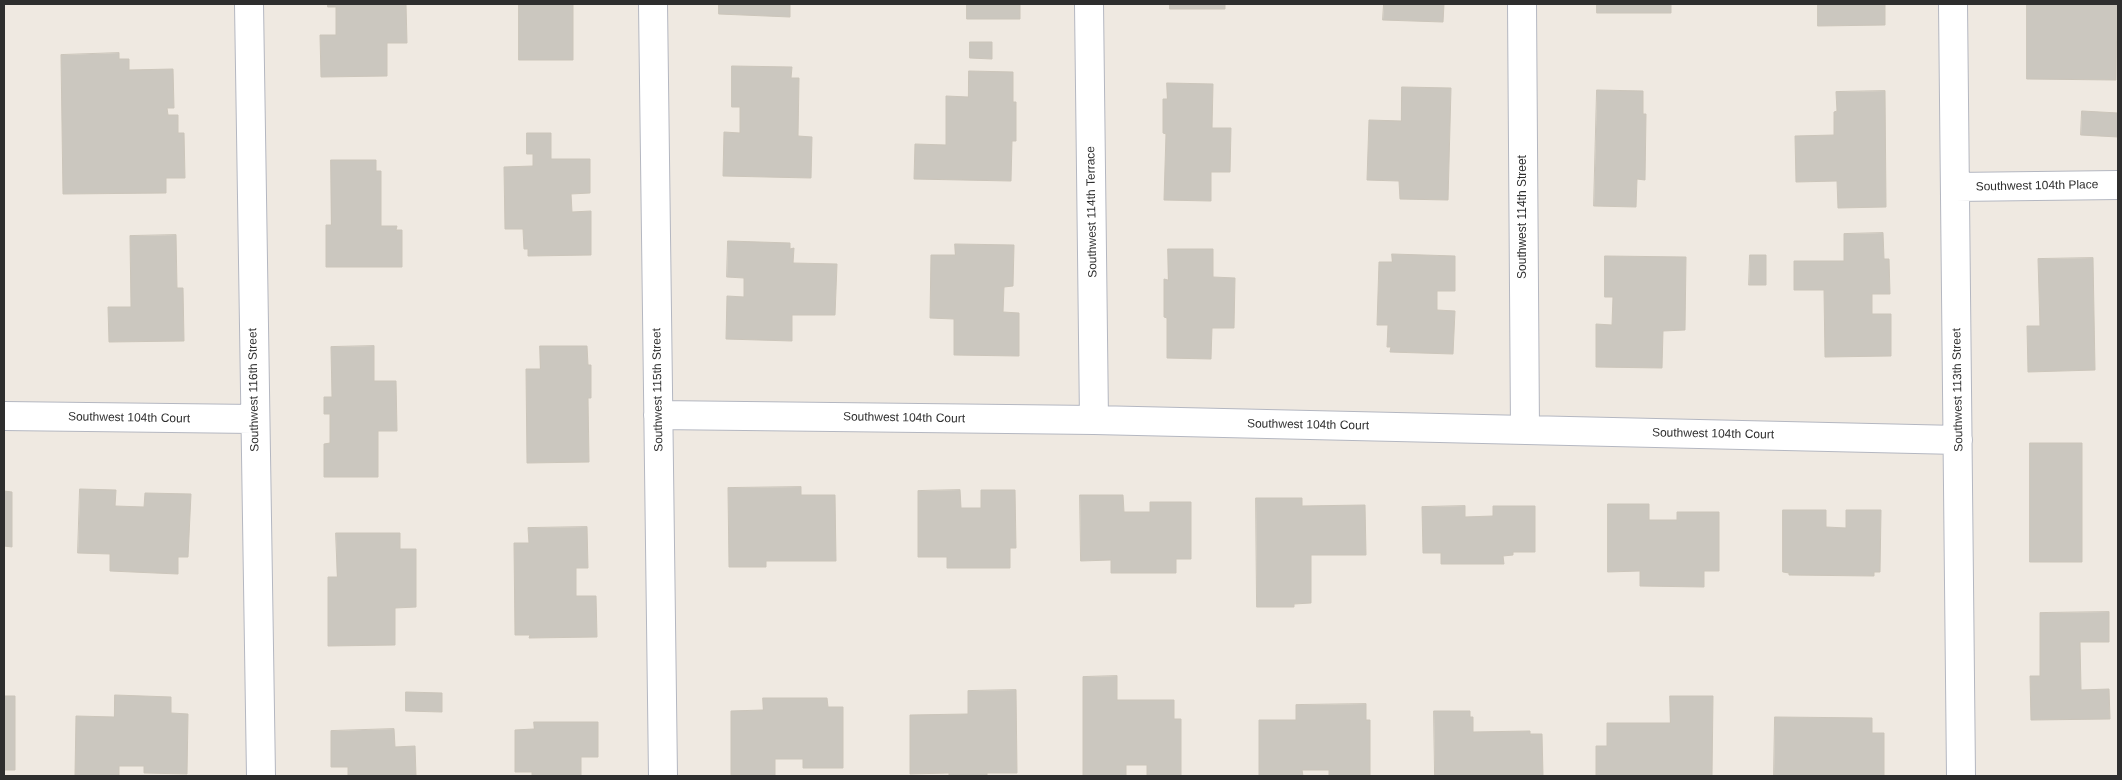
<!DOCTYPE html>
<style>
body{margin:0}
#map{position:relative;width:2122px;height:780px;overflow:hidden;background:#efe9e1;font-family:Arial,sans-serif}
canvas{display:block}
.frame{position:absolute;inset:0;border:5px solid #2e2e2e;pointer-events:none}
</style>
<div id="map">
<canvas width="2122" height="780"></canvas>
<div class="frame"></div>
</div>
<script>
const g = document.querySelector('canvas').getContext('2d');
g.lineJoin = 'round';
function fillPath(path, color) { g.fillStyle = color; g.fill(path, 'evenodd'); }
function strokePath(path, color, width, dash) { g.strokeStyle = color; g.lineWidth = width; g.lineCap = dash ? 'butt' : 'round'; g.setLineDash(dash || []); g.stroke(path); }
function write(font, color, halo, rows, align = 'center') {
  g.font = font + ' Arial,sans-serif'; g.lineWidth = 5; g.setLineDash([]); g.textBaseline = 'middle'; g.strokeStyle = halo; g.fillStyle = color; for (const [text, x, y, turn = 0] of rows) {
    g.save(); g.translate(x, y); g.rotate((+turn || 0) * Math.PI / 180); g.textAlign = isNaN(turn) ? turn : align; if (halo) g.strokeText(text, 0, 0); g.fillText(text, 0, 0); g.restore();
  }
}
const building = new Path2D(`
 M 328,4 L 406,4 L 407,43 L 387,43 L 387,76 L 321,77 L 320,35 L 336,35 L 336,7 L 328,7 Z
 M 519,4 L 573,4 L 573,60 L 519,60 Z
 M 719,4 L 790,4 L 790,17 L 719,14 Z
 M 967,4 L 1020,4 L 1020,19 L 967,19 Z
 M 1170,4 L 1225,4 L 1225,9 L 1170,9 Z
 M 1384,4 L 1444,4 L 1443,22 L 1383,20 Z
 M 1597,4 L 1671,4 L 1671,13 L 1597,13 Z
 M 1818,4 L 1885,4 L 1885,25 L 1818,26 Z
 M 2027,4 L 2117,4 L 2116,80 L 2027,79 Z
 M 970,42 L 992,42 L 992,59 L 970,58 Z
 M 119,53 L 119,59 L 129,59 L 129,70 L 173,69 L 174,108 L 167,108 L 168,115 L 178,115 L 178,133 L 184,133 L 185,178 L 166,178 L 166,193 L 63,194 L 61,55 Z
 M 732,66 L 792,67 L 791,78 L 799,78 L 798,136 L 812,137 L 811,178 L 723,176 L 724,132 L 740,133 L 740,107 L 732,107 Z
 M 969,71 L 1013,72 L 1013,102 L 1016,102 L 1016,141 L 1012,141 L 1011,181 L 914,179 L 915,144 L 946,145 L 946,96 L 968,97 Z
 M 1167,83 L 1213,84 L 1212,128 L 1231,128 L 1230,172 L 1211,172 L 1211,201 L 1164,200 L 1166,134 L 1163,133 L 1163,99 L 1167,99 Z
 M 1402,87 L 1451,88 L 1448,200 L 1400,199 L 1399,181 L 1367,180 L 1369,120 L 1401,121 Z
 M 1597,90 L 1643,91 L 1643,114 L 1646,114 L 1645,180 L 1637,179 L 1636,207 L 1594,206 Z
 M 1885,91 L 1886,207 L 1838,208 L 1837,181 L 1796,182 L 1795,136 L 1834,135 L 1834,112 L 1837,111 L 1836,92 Z
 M 2082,111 L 2118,113 L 2118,137 L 2081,135 Z
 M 527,133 L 551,133 L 551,159 L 590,159 L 590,193 L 571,194 L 572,212 L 591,211 L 591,255 L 528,256 L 528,249 L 524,249 L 523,229 L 505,229 L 504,167 L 533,166 L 533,154 L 527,154 Z
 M 331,160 L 376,160 L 376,171 L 381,171 L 381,226 L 397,226 L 396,230 L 402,230 L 402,267 L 326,267 L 326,225 L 331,225 Z
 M 1883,233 L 1884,259 L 1889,259 L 1890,294 L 1872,294 L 1872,314 L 1891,314 L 1891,356 L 1825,357 L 1824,290 L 1794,290 L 1794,261 L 1844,261 L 1844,234 Z
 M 176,235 L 177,288 L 183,288 L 184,341 L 109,342 L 108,307 L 131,307 L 130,236 Z
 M 728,241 L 790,243 L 790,249 L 794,248 L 793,263 L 837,264 L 835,315 L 792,315 L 792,341 L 726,339 L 727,296 L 744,297 L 744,278 L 727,277 Z
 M 955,244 L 1014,245 L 1013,286 L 1004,287 L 1003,312 L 1019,313 L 1019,356 L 954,355 L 954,319 L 930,318 L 931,255 L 955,255 Z
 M 1168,249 L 1213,249 L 1213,277 L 1235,278 L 1234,328 L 1212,328 L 1211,359 L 1167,358 L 1167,318 L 1164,317 L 1164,279 L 1168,280 Z
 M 1392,254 L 1455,256 L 1455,291 L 1437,291 L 1437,310 L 1455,311 L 1453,354 L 1390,352 L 1391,347 L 1387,347 L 1388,325 L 1377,325 L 1379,262 L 1392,262 Z
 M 1750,255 L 1766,255 L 1766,285 L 1749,285 Z
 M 1605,256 L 1686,257 L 1685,330 L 1663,331 L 1662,368 L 1596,367 L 1596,324 L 1612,325 L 1613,297 L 1605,297 Z
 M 2093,258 L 2095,370 L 2028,372 L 2027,326 L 2040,326 L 2038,259 Z
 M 374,346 L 374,381 L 396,381 L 397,431 L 378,431 L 378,477 L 324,477 L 324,444 L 330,443 L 330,414 L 324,414 L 324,397 L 332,397 L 331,347 Z
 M 540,346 L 587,346 L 588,365 L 591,365 L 591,398 L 588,398 L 589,462 L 527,463 L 526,369 L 540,369 Z
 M 2030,443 L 2082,443 L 2082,562 L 2030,562 Z
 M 801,487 L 801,495 L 835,495 L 836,561 L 766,561 L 766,567 L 729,567 L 728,488 Z
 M 80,489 L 116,490 L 115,506 L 144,507 L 145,493 L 191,494 L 188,557 L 178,557 L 178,574 L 110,571 L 110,554 L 78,553 Z
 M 960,490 L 961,508 L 981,508 L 981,490 L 1015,490 L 1016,548 L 1010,548 L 1010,568 L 947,568 L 947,557 L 918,557 L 918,491 Z
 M 4,491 L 12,492 L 12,547 L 4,546 Z
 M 1080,495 L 1123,495 L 1124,512 L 1150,512 L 1150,502 L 1191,502 L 1191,559 L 1176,559 L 1176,573 L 1111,573 L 1111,560 L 1081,561 Z
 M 1256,498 L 1302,498 L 1302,506 L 1365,505 L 1366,555 L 1311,555 L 1311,603 L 1294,604 L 1294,607 L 1257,607 Z
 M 1608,504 L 1649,504 L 1649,520 L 1677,520 L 1677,512 L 1719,512 L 1719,571 L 1704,571 L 1704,587 L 1640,586 L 1640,571 L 1608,572 Z
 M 1465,506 L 1465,517 L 1493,516 L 1493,506 L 1535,506 L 1535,552 L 1513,552 L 1513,555 L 1503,556 L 1504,564 L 1441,564 L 1441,553 L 1423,553 L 1422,507 Z
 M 1783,510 L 1826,510 L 1826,527 L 1846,528 L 1846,510 L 1881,510 L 1880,572 L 1874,572 L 1874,576 L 1789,575 L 1789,573 L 1783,572 Z
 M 587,527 L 588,568 L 576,568 L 576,596 L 596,596 L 597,637 L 529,638 L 530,635 L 515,635 L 514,543 L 529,543 L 528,528 Z
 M 336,533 L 400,533 L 400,549 L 416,549 L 416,607 L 395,608 L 395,645 L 328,646 L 328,577 L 337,577 Z
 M 2109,612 L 2109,642 L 2080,642 L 2081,690 L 2109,689 L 2110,719 L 2031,720 L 2030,676 L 2040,676 L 2040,613 Z
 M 1117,676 L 1117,700 L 1174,700 L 1174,719 L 1181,719 L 1181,776 L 1147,776 L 1147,765 L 1126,765 L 1126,776 L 1083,776 L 1083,677 Z
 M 1016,690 L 1017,773 L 987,773 L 987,776 L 949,776 L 949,773 L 910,774 L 910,715 L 968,714 L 968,691 Z
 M 406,692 L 442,693 L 442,712 L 406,711 Z
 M 115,695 L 171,697 L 171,713 L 188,714 L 187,774 L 144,773 L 144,766 L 119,766 L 119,776 L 75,776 L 76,716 L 114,717 Z
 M 4,696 L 15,696 L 15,770 L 4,770 Z
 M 1670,696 L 1713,696 L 1712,776 L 1596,776 L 1596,746 L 1607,746 L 1607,723 L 1670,723 Z
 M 763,698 L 827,698 L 828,707 L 843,707 L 843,768 L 803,768 L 803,759 L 775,759 L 775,775 L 731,775 L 731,711 L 763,710 Z
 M 1366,704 L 1366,720 L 1370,720 L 1370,776 L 1329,776 L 1329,770 L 1302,770 L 1303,776 L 1259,776 L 1259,720 L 1296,720 L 1296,705 Z
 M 1434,711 L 1470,711 L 1470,717 L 1473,717 L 1473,732 L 1530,731 L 1530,734 L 1542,734 L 1543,776 L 1435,776 Z
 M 1775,717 L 1872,718 L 1872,733 L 1884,733 L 1884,776 L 1774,776 Z
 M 534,722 L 598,722 L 598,757 L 581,757 L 581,776 L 532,776 L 532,772 L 515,772 L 515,730 L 534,729 Z
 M 394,729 L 395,747 L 415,746 L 416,776 L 348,776 L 348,767 L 331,767 L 331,731 Z`);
const minor = new Path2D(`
 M 249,4 L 261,776
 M 653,4 L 663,776
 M 1089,4 L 1094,420
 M 1522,4 L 1525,430
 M 1953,4 L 1961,776
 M 1955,187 L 2118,185
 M 658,415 L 1094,420 L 1958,440
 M 4,416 L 254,419`);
const streetNames = [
 ["Southwest 104th Place",2037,186,-1],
 ["Southwest 114th Terrace",1092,212,-91],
 ["Southwest 114th Street",1523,217,-90],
 ["Southwest 116th Street",254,390,-91],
 ["Southwest 115th Street",658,390,-91],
 ["Southwest 113th Street",1958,390,-91],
 ["Southwest 104th Court",129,418,1],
 ["Southwest 104th Court",904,418,1],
 ["Southwest 104th Court",1308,425,1],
 ["Southwest 104th Court",1713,434,1]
];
fillPath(building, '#cbc7bf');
strokePath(building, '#cbc5ba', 1);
strokePath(minor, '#b4b7c1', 30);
strokePath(minor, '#fff', 28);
write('12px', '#2e2e2e', '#fff', streetNames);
</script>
